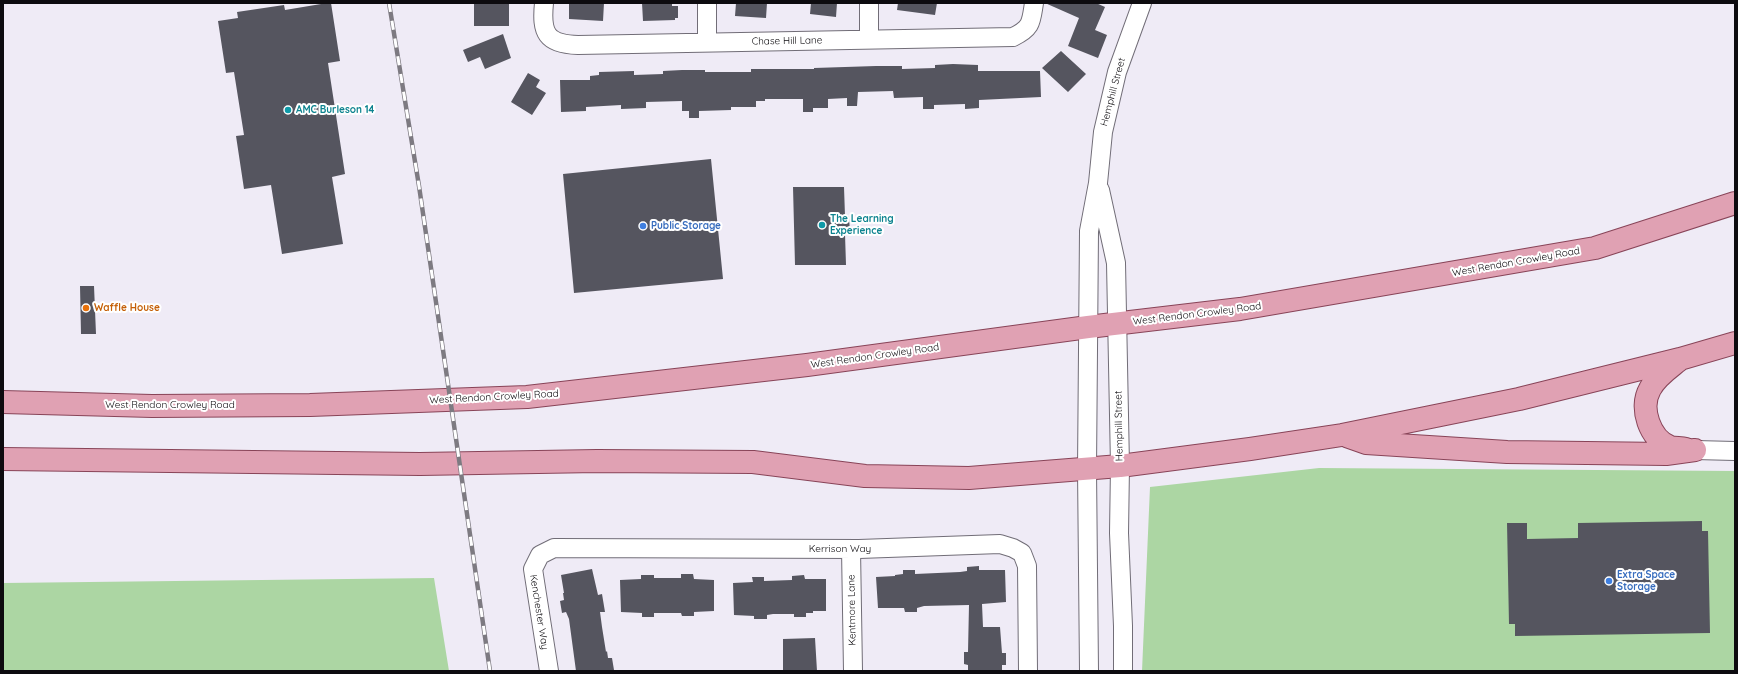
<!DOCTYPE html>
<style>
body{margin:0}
#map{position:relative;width:1738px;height:674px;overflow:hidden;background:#efebf6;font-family:Quicksand,sans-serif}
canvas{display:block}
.frame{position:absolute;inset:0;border:4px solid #0d0b0f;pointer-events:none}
</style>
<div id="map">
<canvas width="1738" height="674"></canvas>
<div class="frame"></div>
</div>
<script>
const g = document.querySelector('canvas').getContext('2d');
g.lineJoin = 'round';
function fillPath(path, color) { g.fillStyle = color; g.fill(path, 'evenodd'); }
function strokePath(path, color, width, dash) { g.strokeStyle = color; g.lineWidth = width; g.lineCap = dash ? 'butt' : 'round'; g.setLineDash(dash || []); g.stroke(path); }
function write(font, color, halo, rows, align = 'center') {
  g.font = font + ' Quicksand,sans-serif'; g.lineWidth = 4; g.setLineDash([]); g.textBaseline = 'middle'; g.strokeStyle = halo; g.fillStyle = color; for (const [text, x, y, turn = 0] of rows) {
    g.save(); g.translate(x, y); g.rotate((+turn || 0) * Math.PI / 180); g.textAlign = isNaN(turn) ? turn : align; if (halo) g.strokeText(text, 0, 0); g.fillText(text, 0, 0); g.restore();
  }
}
const green = new Path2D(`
 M 1319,468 L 1735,471 L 1735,671 L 1142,671 L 1150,487 Z
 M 434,578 L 449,671 L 3,671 L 3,583 Z`);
const building = new Path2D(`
 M 327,3 L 331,3 L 340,61 L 328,63 L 345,174 L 332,177 L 343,244 L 282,254 L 271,185 L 244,189 L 236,136 L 244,135 L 234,72 L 226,73 L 218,21 L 238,18 L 237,12 L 284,5 L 285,10 Z
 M 474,3 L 509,3 L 509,26 L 474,26 Z
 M 569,3 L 604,3 L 603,21 L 569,19 Z
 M 642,3 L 672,3 L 672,6 L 678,6 L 678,18 L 675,18 L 675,20 L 643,21 Z
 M 736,3 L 767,3 L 766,18 L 735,16 Z
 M 811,3 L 837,3 L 836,17 L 810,14 Z
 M 898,3 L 937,3 L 935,15 L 897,10 Z
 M 1045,3 L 1096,3 L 1105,7 L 1095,30 L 1107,35 L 1098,58 L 1068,46 L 1079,18 Z
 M 503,34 L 511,58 L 485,69 L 480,57 L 468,62 L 463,50 Z
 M 1061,51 L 1086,74 L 1068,92 L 1042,68 Z
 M 953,64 L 978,65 L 978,71 L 1040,71 L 1041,97 L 979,100 L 979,108 L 965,109 L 965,104 L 934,105 L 934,109 L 923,109 L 923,97 L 894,98 L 893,91 L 858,92 L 857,106 L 847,106 L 847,98 L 828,99 L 828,108 L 813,108 L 813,112 L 803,112 L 803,99 L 765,99 L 765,101 L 756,101 L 756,107 L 731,107 L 731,110 L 699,111 L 699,118 L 689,118 L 689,111 L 682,111 L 682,101 L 646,102 L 646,108 L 621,109 L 621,105 L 586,107 L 586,111 L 561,112 L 560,80 L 590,80 L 590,76 L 599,75 L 599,72 L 634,71 L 634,75 L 663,74 L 663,71 L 682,70 L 705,70 L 705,72 L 751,72 L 751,69 L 814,69 L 814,68 L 876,66 L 902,66 L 902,69 L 935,68 L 935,65 Z
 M 528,73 L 540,80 L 536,87 L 546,93 L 532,115 L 511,102 Z
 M 711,159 L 723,279 L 574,293 L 563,174 Z
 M 793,187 L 844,187 L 845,216 L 849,216 L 850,234 L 845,234 L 846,265 L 795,265 Z
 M 80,286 L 94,286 L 96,334 L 81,334 Z
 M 1702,521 L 1702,531 L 1708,531 L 1710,633 L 1515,636 L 1515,624 L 1509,624 L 1507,523 L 1527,523 L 1527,539 L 1578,538 L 1578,523 Z
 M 979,566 L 979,570 L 1005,570 L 1006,602 L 982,604 L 983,627 L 1000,627 L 1002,653 L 1006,653 L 1006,665 L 1002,665 L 1002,671 L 968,671 L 968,665 L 964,664 L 964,652 L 968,652 L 969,605 L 924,606 L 917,608 L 917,612 L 905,612 L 904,608 L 878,608 L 876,577 L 895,576 L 895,575 L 903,574 L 903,570 L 915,570 L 915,574 L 960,572 L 967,571 L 967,567 Z
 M 592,569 L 598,595 L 602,594 L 605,612 L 600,612 L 602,627 L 606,652 L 607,651 L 608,658 L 612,658 L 614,670 L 576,671 L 569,619 L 566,612 L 562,613 L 560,601 L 564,600 L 563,593 L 564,593 L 561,575 Z
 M 681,574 L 693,574 L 694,579 L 714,580 L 714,611 L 694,612 L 694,616 L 682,616 L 681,613 L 654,613 L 654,617 L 642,617 L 642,613 L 621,612 L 620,580 L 641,579 L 641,575 L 654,575 L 654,578 L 681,578 Z
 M 804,575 L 805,579 L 826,579 L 826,611 L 813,611 L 813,613 L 806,613 L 806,617 L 794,617 L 794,614 L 773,614 L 767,615 L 767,619 L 754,619 L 754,616 L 734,615 L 733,583 L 753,582 L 752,577 L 764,577 L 764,581 L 792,580 L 792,576 Z
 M 815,638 L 817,671 L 783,671 L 783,639 Z`);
const minor = new Path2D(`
 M 544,3 C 541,33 546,44 578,45 L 1013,37 C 1032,28 1031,22 1034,3
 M 707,3 L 707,42
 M 869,3 L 869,39
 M 1100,190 L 1116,263 L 1120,466 L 1119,533 L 1123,626 L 1123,671
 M 1695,450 L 1735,451
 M 851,549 L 853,671
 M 549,671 L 533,569 L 540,555 L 554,548 L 859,549 L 1000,544 L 1013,548 L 1022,553 L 1027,566 L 1028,671
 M 1089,671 L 1087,469 L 1089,231 L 1098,183 L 1103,132 L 1117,72 L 1142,3`);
const major = new Path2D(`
 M 1678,361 C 1668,369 1656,377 1650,389 C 1639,408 1650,439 1670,447 C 1675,448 1681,448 1686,449
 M 3,402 L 152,406 L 310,405 L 527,397 L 807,365 L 1088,327 L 1240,309 L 1595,248 L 1735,203
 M 1349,437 L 1366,443 L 1507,452 L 1666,454 L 1695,450
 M 3,459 L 420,464 L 597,461 L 753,462 L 865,476 L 969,478 L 1120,466 L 1250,449 L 1342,435 L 1519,399 L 1680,359 L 1735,343`);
const rail = new Path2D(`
 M 389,3 L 419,186 L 490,671`);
const markers = [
 [288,110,4,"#0f9aa8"],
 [822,225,4,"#0f9aa8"],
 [643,226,4,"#3f7fe0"],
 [86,308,4,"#e8710a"],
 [1609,581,4,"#3f7fe0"]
];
const streetNames = [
 ["Chase Hill Lane",787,41,-1],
 ["Hemphill Street",1113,92,-75],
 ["West Rendon Crowley Road",1516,262,-10],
 ["West Rendon Crowley Road",1197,314,-7],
 ["West Rendon Crowley Road",875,356,-8],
 ["West Rendon Crowley Road",494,397,-3],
 ["West Rendon Crowley Road",170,405],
 ["Hemphill Street",1119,426,-91],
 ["Kerrison Way",840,549],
 ["Kentmore Lane",852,610,-91],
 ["Kenchester Way",539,612,81]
];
const cultureNames = [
 ["AMC Burleson 14",296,110],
 ["The Learning",830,219],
 ["Experience",830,231]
];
const shopNames = [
 ["Public Storage",651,226],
 ["Extra Space",1617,575],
 ["Storage",1617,587]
];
const foodNames = [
 ["Waffle House",94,308]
];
fillPath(green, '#acd6a3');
fillPath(building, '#55555f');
strokePath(minor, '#716d77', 20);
strokePath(major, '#884458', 24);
strokePath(minor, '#fff', 18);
strokePath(major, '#e0a1b3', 22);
strokePath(rail, '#7d7a81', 4.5);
strokePath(rail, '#fff', 3, [9]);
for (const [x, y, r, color] of markers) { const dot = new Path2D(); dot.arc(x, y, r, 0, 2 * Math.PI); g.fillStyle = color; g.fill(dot); strokePath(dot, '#fff', 1.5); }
write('10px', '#0d0b0f', '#fff', streetNames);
write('bold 10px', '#0d838f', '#fff', cultureNames, 'left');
write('bold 10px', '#366cbe', '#fff', shopNames, 'left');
write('bold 10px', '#c56008', '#fff', foodNames, 'left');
</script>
